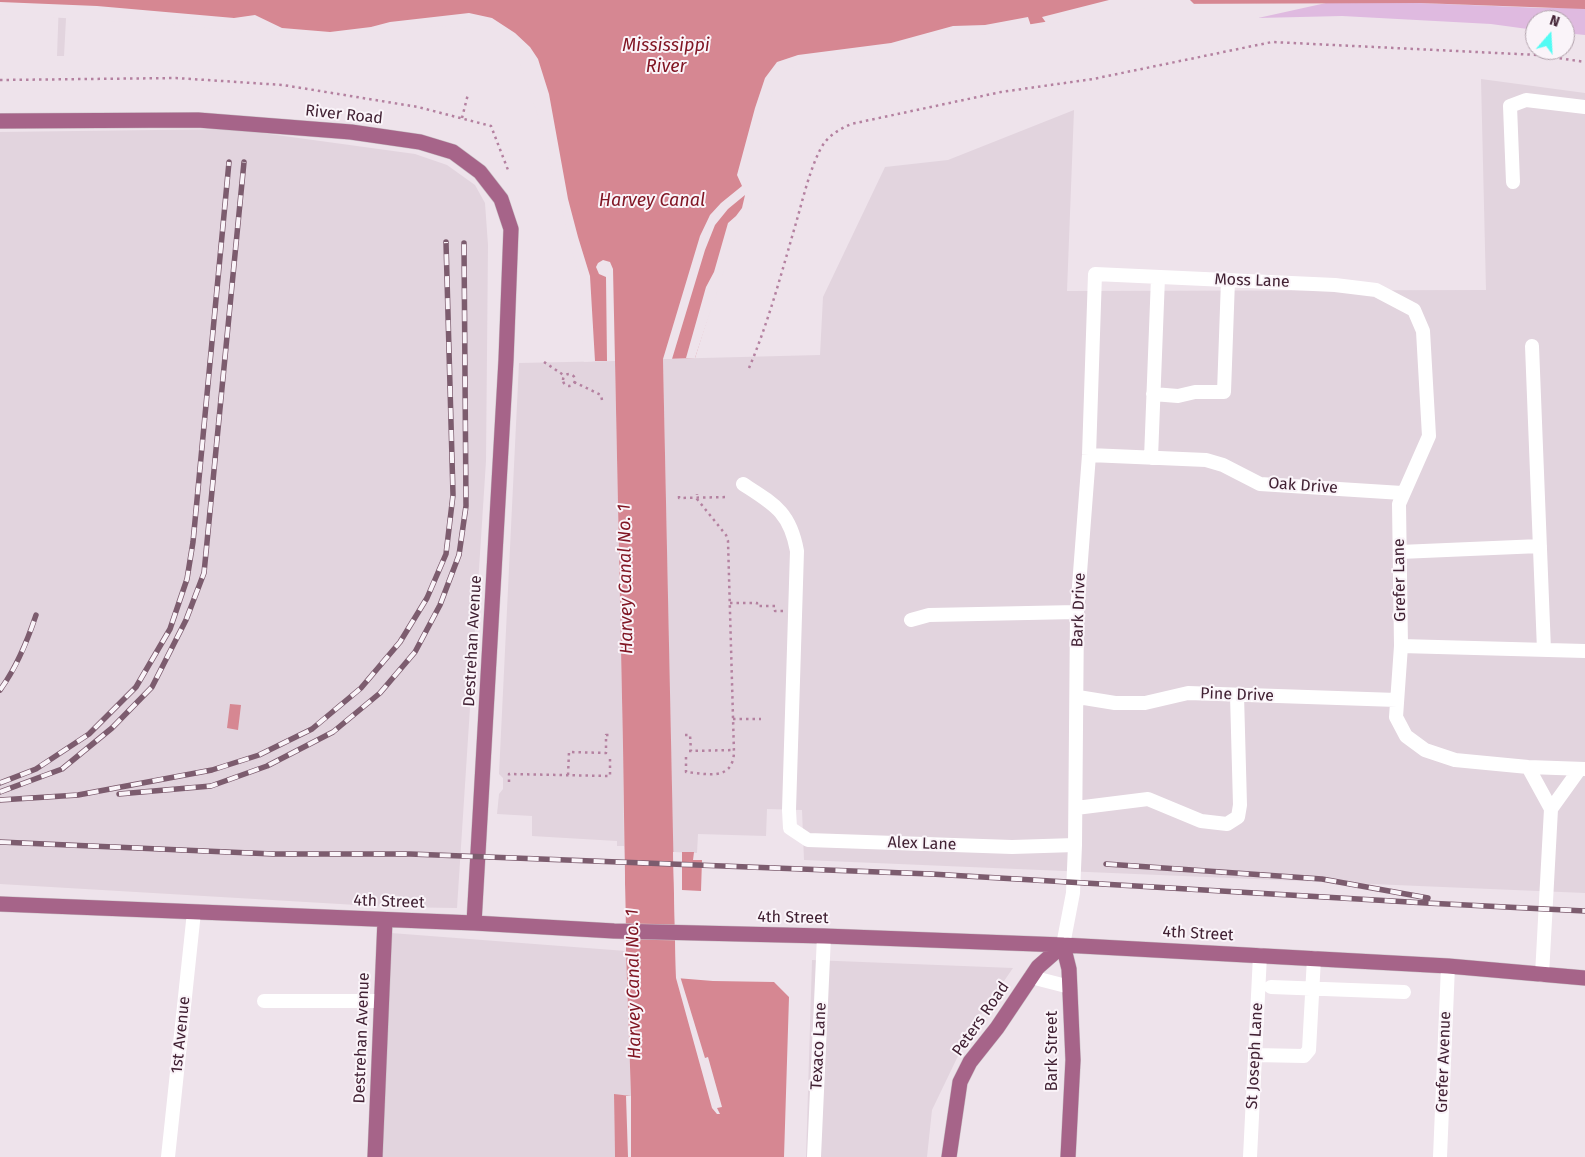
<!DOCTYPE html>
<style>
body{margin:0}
#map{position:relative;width:1585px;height:1157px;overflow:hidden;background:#eee3eb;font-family:"Fira Sans",sans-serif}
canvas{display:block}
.north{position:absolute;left:1525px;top:10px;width:50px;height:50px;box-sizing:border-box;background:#faf4f9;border:1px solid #b0a0aa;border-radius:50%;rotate:19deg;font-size:14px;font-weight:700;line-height:20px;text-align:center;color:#412133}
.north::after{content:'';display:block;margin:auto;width:18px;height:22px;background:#53fbf4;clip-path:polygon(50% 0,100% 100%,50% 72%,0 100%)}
</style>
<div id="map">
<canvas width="1585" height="1157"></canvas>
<div class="north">N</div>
</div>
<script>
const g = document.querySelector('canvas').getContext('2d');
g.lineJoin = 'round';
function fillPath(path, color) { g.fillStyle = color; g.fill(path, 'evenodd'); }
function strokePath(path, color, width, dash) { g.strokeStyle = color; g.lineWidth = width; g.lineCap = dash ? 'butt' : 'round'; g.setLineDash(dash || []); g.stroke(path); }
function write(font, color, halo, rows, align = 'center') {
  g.font = font + ' "Fira Sans",sans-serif'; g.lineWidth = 4; g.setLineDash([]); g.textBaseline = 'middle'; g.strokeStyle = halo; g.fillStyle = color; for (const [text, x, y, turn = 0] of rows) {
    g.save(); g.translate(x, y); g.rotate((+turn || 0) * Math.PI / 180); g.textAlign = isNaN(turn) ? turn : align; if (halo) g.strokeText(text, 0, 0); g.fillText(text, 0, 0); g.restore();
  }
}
const built = new Path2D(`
 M 59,0 L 67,0 L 64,56 L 57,56 Z
 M 1481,79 L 1585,93 L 1585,893 L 804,860 L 802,810 L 767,809 L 766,836 L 698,834 L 697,853 L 673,852 L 663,359 L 820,355 L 823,297 L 885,167 L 948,160 L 1074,110 L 1067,291 L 1486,290 Z
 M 233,129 L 415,154 L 447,165 L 475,185 L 485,203 L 488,245 L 486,461 L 457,908 L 391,907 L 0,884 L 0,132 Z
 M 615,361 L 623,746 L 624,846 L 617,846 L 617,841 L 532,836 L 532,816 L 497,814 L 499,794 L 503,789 L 503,778 L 499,774 L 519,363 Z
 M 391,933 L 626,951 L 631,1096 L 614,1095 L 615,1157 L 382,1157 Z
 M 812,960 L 1013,968 L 971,1029 L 932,1110 L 927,1157 L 806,1157 Z`);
const green = new Path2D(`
 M 1326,3 L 1420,3 L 1542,8 L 1585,7 L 1585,35 L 1565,33 L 1565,20 L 1535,20 L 1535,30 L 1491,24 L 1342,16 L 1258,18 Z`);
const water = new Path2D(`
 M 0,0 L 1585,0 L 1585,9 L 1420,3 L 1155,4 L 989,31 L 815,55 L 778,72 L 762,115 L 743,186 L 750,203 L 736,228 L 695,358 L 663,359 L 676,978 L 713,981 L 774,982 L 789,997 L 784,1157 L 615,1157 L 614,1094 L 631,1096 L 626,951 L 623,746 L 615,361 L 586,361 L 582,278 L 540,112 L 519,54 L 459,23 L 409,24 L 350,36 L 0,11 Z
 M 230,704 L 241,705 L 238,730 L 227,728 Z
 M 682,852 L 694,852 L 693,860 L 702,860 L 701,891 L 682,890 Z`);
const pier = new Path2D(`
 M 1109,0 L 1190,0 L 1194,4 L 1181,7 L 1155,7 L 1047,24 L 1042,17 Z
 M 0,2 L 97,6 L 234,18 L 255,15 L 282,28 L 330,32 L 371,27 L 390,22 L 469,13 L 492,18 L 515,33 L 530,47 L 538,59 L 549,94 L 568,199 L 578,237 L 590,276 L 595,361 L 584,362 L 579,278 L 537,113 L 517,56 L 459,26 L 409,27 L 350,39 L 277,34 L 174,25 L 0,14 Z
 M 1028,17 L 1031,26 L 990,33 L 919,49 L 865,56 L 815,57 L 780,74 L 764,115 L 745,186 L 752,203 L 738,228 L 695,358 L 686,358 L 706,287 L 714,272 L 728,223 L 736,216 L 742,208 L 745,195 L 728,209 L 715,225 L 705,250 L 672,359 L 663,359 L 700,236 L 710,215 L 721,203 L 742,186 L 737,175 L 755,108 L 765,78 L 777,62 L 798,55 L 891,43 L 953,26 L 985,25 Z
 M 603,260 L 610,262 L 613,269 L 615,361 L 607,361 L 606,277 L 599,274 L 596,267 L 598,263 Z
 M 621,846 L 624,846 L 625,884 L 626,951 L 623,951 Z
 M 673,852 L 676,852 L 678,976 L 680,976 L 705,1058 L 708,1057 L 722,1107 L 717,1108 L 720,1114 L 717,1114 L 712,1108 L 676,978 Z
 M 626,1096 L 631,1096 L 631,1157 L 628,1157 Z`);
const path = new Path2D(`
 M 0,80 L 176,78 L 283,85 L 418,107 L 491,126 L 508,170
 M 462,118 L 468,94
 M 544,362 L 565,376
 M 749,368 C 769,321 782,271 796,223 C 803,199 809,172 820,150 C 827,136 838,130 851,124 L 1001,92 L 1093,79 L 1272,42 L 1538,55 L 1585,62
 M563 380a6 6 0 1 1 12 0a6 6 0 1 1-12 0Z
 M 574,382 L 601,395 L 602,400
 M 679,496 L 679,498 L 729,497
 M 730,603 L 757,603 L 757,606 L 775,606 L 775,611 L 783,611
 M 733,719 L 761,719
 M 685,735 L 690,735 L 691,751
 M 689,751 L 734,750
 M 686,757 L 686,772 C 708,774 732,781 734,753 L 728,541 L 726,535 L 697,499 L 697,494
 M 568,775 L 569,752 L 606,753 L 606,735 L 609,735
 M 509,782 L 509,774 L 610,776 L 610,756`);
const minor = new Path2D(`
 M 1513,182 L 1510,106 L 1526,100 L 1585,107
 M 1532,346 L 1544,650
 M 1153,394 L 1178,396 L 1195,392 L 1224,392 L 1228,280
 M 1089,455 L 1206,460 L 1223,465 L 1260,484 L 1402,493
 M 1151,458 L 1158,277
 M 743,484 C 774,504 790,512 797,551 L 789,810 L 790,828 L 808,840 L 1012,847 L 1075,845
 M 1400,552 L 1540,546
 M 911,620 L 929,615 L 1077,612
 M 1401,646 L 1585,651
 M 1078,697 L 1115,703 L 1145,703 L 1188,693 L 1397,700
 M 1528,767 L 1551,809 L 1579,770
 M 1076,808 L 1148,799 L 1201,821 L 1227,824 L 1238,817 L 1240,805 L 1237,695
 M 1063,945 L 1073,893 L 1075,845 L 1077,612 L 1089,455 L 1095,274 L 1335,285 L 1376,290 L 1414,310 L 1423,331 L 1429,436 L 1399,504 L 1401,646 L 1396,717 L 1406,736 L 1425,750 L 1455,760 L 1528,767 L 1585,769
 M 1542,975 L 1551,809
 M 1031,977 L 1070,987
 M 1271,987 L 1404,992
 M 264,1001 L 381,1001
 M 1255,1055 L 1304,1056 L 1309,1050 L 1314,958
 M 168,1157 L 194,912
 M 814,1157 L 824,936
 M 1250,1157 L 1260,955
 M 1440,1157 L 1448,966`);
const major = new Path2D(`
 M 0,121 L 198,120 L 351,132 L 420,142 L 453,152 L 480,172 L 501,199 L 511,229 L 506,360 L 474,923
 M 0,904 L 474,923 L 614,931 L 824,936 L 1063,945 L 1448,966 L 1585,978
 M 375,1157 L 385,920
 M 949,1157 L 960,1082 L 970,1062 L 997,1028 L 1038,967 L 1063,945 L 1069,969 L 1073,1060 L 1068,1157`);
const rail = new Path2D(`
 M 0,690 C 17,667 27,642 36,615
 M 0,783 L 36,769 L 89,734 L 136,687 L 170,629 L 187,579 L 193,542 L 229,162
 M 0,792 L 62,769 L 112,728 L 152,687 L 186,620 L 204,573 L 244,162
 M 119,794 L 211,786 L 267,766 L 333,732 L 380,693 L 415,652 L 440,605 L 459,555 L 466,506 L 464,243
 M 0,800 L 78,795 L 212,770 L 259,755 L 312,729 L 361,688 L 400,642 L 427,598 L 446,554 L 453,495 L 446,242
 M 0,842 L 273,854 L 410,854 L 931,874 L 1426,903 L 1585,911
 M 1106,864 L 1322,879 L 1428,898`);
const streetNames = [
 ["River Road",344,115,6],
 ["Moss Lane",1252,281,2],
 ["Oak Drive",1303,486,4],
 ["Grefer Lane",1400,580,-91],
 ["Bark Drive",1079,610,-88],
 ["Destrehan Avenue",473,641,-87],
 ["Pine Drive",1237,695,2],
 ["Alex Lane",922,844,2],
 ["4th Street",389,902,2],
 ["4th Street",793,918,1],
 ["4th Street",1198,934,3],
 ["Peters Road",981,1019,-55],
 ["1st Avenue",181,1035,-84],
 ["Destrehan Avenue",362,1038,-88],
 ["Texaco Lane",819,1046,-87],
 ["Bark Street",1053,1051,-90],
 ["St Joseph Lane",1255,1056,-87],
 ["Grefer Avenue",1444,1062,-88]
];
const waterNames = [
 ["Mississippi",666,46],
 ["River",666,67],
 ["Harvey Canal",652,201],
 ["Harvey Canal No. 1",626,579,-91],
 ["Harvey Canal No. 1",634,984,-91]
];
fillPath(built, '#e2d4de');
fillPath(green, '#dfbae0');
fillPath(water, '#d68792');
fillPath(pier, '#eee3eb');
strokePath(major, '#cac1c6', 16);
strokePath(path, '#b481a0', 2.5, [2.5, 4]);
strokePath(minor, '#fff', 14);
strokePath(major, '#a66489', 15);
strokePath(rail, '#7c5c6e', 5.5);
strokePath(rail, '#faf4f9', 4, [11]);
write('16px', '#412133', '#faf4f9', streetNames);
write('italic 18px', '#811624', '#faf4f9', waterNames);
</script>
